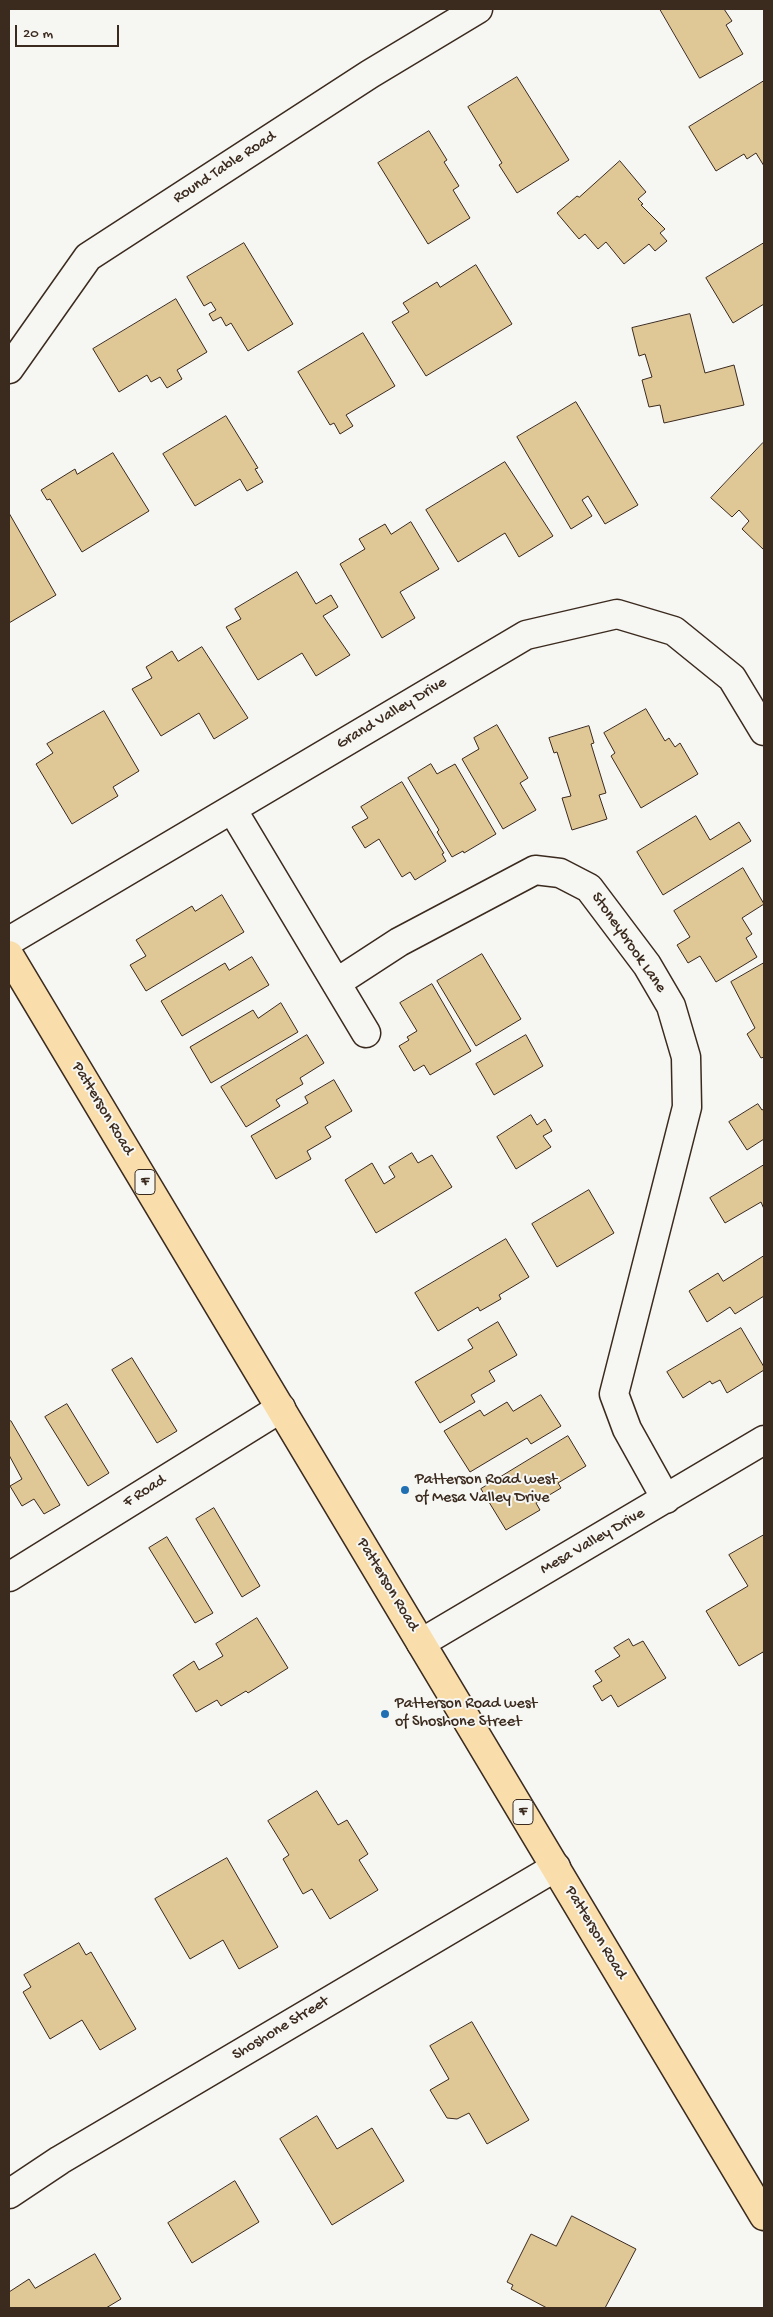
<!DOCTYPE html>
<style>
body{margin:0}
#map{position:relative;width:773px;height:2317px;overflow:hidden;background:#f6f6f2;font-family:"Gochi Hand",sans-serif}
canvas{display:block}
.frame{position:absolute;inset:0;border:10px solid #3b2a1e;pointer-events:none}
.scale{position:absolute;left:15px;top:25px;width:104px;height:22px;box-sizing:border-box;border:2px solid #3b2a1e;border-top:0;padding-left:6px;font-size:15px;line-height:18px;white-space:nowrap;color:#3b2a1e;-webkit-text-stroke:4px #f6f6f2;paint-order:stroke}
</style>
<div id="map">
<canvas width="773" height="2317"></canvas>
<div class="frame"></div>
<div class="scale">20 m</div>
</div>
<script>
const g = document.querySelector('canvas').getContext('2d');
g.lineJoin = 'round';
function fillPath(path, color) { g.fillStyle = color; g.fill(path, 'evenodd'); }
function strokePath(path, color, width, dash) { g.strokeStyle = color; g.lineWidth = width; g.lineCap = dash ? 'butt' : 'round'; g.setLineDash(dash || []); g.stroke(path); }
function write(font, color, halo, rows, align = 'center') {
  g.font = font + ' "Gochi Hand",sans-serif'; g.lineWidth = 4; g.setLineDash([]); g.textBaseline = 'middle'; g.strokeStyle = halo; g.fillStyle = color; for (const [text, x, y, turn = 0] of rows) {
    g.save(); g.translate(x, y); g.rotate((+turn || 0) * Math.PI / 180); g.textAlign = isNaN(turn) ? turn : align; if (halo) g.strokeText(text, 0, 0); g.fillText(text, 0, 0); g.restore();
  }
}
const building = new Path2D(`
 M 660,9 L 724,9 L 732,21 L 726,25 L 743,54 L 700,78 Z
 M 517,77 L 569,160 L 517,193 L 499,165 L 502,163 L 468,107 Z
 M 764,81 L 764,166 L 756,153 L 747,159 L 744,154 L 716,171 L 689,127 Z
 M 429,131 L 447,160 L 444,162 L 459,186 L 453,190 L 470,218 L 428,244 L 378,163 Z
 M 620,161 L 646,192 L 638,199 L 643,204 L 641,205 L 665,229 L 660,233 L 667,241 L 655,251 L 649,244 L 624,264 L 606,242 L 598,249 L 585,234 L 579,239 L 557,213 L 577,196 L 579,197 Z
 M 244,243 L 293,324 L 248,351 L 231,323 L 226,326 L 221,317 L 213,321 L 209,314 L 216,310 L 211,302 L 204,306 L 187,277 Z
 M 764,243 L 764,304 L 733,323 L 706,278 Z
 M 476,265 L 512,324 L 426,376 L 392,322 L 409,312 L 403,303 L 437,282 L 440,287 Z
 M 176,299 L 207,352 L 177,370 L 182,379 L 167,388 L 160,377 L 151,382 L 147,375 L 119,392 L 93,349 Z
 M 690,314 L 705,373 L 734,365 L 744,405 L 664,423 L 660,405 L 649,407 L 642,380 L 652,377 L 645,354 L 639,356 L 632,328 Z
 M 363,333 L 395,386 L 346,415 L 353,426 L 340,434 L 334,423 L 330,425 L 298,372 Z
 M 576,402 L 638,505 L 605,524 L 588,496 L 582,500 L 592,516 L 571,529 L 517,437 Z
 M 226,416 L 258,468 L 255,469 L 263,482 L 247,491 L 240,479 L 195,506 L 163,454 Z
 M 763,443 L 764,444 L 764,550 L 742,529 L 749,521 L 739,510 L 732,517 L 711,498 Z
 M 113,453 L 149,511 L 82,552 L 50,499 L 47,500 L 41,490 L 75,469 L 77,474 Z
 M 505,462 L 553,536 L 519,557 L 505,533 L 458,562 L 426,510 Z
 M 9,513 L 56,595 L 9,623 Z
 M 411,522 L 439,569 L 400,592 L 415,618 L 382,638 L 340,564 L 365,549 L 359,539 L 385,524 L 391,534 Z
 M 297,572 L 316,604 L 331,595 L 338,607 L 323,616 L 350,655 L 316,676 L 302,653 L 258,680 L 226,627 L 241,619 L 235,609 Z
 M 202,647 L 248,718 L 214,739 L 199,713 L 161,736 L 132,689 L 152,678 L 146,667 L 172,651 L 178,661 Z
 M 646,709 L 665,741 L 669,738 L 675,747 L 680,743 L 698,774 L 641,808 L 611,756 L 615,753 L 604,733 Z
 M 104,711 L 139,771 L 113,787 L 118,796 L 72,824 L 36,764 L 53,753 L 47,744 Z
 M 497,725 L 528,778 L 520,783 L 536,810 L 503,829 L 462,759 L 479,749 L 474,738 Z
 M 589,726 L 594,743 L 591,744 L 606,793 L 599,795 L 607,819 L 572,830 L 562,798 L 571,796 L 557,752 L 554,753 L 549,738 Z
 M 431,764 L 437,774 L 455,764 L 496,834 L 464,853 L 463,851 L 452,857 L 437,832 L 439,830 L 408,778 Z
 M 402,782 L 444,853 L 442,854 L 446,861 L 415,880 L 410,872 L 402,877 L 379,839 L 365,848 L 352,827 L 368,818 L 361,807 Z
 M 696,816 L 710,840 L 739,822 L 751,841 L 663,895 L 637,852 Z
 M 743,868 L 764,904 L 742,918 L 752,934 L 746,938 L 757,957 L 716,982 L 700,956 L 688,963 L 677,945 L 690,937 L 674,911 Z
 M 222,895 L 244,932 L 146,991 L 130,965 L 146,956 L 136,940 L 192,906 L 195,911 Z
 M 482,954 L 521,1019 L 476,1046 L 437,981 Z
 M 252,957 L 269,985 L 182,1036 L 161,1001 L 225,963 L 229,970 Z
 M 764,963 L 764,1057 L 761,1058 L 747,1034 L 755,1028 L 731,982 Z
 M 432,984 L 471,1051 L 430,1075 L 424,1065 L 414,1071 L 399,1046 L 409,1040 L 407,1037 L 417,1031 L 400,1003 Z
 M 281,1003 L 298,1032 L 211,1083 L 190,1047 L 253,1010 L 258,1018 Z
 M 307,1035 L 324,1063 L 300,1078 L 303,1084 L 276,1100 L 280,1106 L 246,1127 L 221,1087 Z
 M 526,1035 L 543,1066 L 494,1095 L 476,1064 Z
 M 334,1080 L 352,1111 L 325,1127 L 331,1137 L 307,1151 L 311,1159 L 276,1179 L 251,1136 L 308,1103 L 305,1097 Z
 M 758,1104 L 762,1110 L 764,1109 L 764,1139 L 747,1150 L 729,1122 Z
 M 531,1115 L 537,1125 L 545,1119 L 552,1131 L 543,1136 L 551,1147 L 516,1169 L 497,1137 Z
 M 412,1153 L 418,1163 L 432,1155 L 452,1187 L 376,1233 L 345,1180 L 372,1163 L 384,1184 L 395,1177 L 389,1167 Z
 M 764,1165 L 764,1209 L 761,1202 L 725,1223 L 710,1198 Z
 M 589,1190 L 614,1233 L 557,1267 L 532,1224 Z
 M 506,1239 L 529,1277 L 499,1295 L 501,1299 L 480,1311 L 478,1307 L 438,1331 L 415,1293 Z
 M 764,1256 L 764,1296 L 735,1314 L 730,1307 L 707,1322 L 689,1291 L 718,1273 L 723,1281 Z
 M 498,1322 L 517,1355 L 489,1371 L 495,1381 L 471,1395 L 475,1402 L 440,1423 L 415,1382 L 473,1348 L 468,1340 Z
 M 741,1328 L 764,1367 L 764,1370 L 727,1393 L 720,1380 L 712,1384 L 710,1381 L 683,1398 L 667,1372 Z
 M 132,1358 L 177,1431 L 157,1443 L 112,1370 Z
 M 541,1395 L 561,1426 L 531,1444 L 527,1438 L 470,1472 L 444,1431 L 480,1410 L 484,1416 L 507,1402 L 513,1411 Z
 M 67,1404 L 109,1473 L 88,1486 L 45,1417 Z
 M 11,1421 L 60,1505 L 44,1514 L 34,1499 L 22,1506 L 10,1486 L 22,1479 L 9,1455 L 9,1422 Z
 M 568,1436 L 586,1466 L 558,1483 L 561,1488 L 536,1503 L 540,1510 L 506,1530 L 481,1489 Z
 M 214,1508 L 260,1586 L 242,1597 L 196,1519 Z
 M 764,1535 L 764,1654 L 763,1652 L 739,1666 L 706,1611 L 748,1586 L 729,1555 Z
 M 167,1537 L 213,1613 L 195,1623 L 149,1548 Z
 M 257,1618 L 288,1668 L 248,1693 L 246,1691 L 221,1706 L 217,1700 L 196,1712 L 173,1675 L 194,1661 L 199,1670 L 223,1656 L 216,1644 Z
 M 629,1639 L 633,1646 L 643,1641 L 666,1678 L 618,1707 L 611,1695 L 602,1701 L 593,1686 L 602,1681 L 595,1671 L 620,1656 L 614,1648 Z
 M 317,1791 L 338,1825 L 347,1820 L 368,1854 L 359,1860 L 378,1890 L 330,1919 L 312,1889 L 303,1894 L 283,1859 L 289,1855 L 268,1821 Z
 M 227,1858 L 278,1947 L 239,1969 L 223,1940 L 190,1959 L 155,1899 Z
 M 79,1943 L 86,1955 L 91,1952 L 136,2029 L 100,2050 L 82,2020 L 50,2039 L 23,1992 L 31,1987 L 24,1975 Z
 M 472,2022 L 529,2120 L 487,2144 L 469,2113 L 457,2119 L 447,2118 L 430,2090 L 449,2079 L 430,2046 Z
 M 317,2116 L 337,2149 L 372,2128 L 404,2181 L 332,2225 L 280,2139 Z
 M 235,2181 L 259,2222 L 192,2263 L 168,2223 Z
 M 572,2216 L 636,2249 L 605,2308 L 547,2308 L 511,2289 L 513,2285 L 507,2282 L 531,2234 L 556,2246 Z
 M 95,2254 L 121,2299 L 106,2308 L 9,2308 L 9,2292 L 29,2279 L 35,2288 Z`);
const minor = new Path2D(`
 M 9,369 L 88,257 L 370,74 L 478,9
 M 232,809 L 366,1033
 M 9,941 L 526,635 L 617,614 L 674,631 L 732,678 L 764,731
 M 336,983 L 399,942 L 535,870 L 560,873 L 589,888 L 647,965 L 671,1006 L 686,1057 L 687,1107 L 614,1394 L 627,1429 L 666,1499
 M 9,1577 L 281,1408
 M 421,1643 L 764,1440
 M 9,2194 L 60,2160 L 556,1867`);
const major = new Path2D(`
 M 9,955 L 764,2216`);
const markers = [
 [405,1490,5,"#1f6fb2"],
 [385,1714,5,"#1f6fb2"]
];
const shields = [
 [145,1182,20],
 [523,1812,20]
];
const shieldNames = [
 ["F",145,1182],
 ["F",523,1812]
];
const streetNames = [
 ["Round Table Road",225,168,-33],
 ["Grand Valley Drive",392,714,-31],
 ["Stoneybrook Lane",628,943,55],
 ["Patterson Road",102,1109,59],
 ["F Road",145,1492,-33],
 ["Mesa Valley Drive",593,1542,-30],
 ["Patterson Road",387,1585,59],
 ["Patterson Road",595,1933,59],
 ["Shoshone Street",281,2029,-31]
];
const poiNames = [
 ["Patterson Road west",415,1481],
 ["of Mesa Valley Drive",415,1499],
 ["Patterson Road west",395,1705],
 ["of Shoshone Street",395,1723]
];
fillPath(building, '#e0c796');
strokePath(building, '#3b2a1e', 1);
strokePath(minor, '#3b2a1e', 31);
strokePath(major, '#3b2a1e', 31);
strokePath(minor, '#f6f6f2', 28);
strokePath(major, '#f9deab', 28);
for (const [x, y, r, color] of markers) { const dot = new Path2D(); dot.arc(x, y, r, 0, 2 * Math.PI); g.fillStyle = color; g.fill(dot); strokePath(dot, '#f6f6f2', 2); }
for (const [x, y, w] of shields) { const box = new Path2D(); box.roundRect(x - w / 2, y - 12.5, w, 25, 4); g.fillStyle = '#f6f6f2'; g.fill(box); strokePath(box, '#3b2a1e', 1); }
write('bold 15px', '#3b2a1e', null, shieldNames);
write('16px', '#3b2a1e', '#f6f6f2', streetNames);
write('16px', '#3b2a1e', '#f6f6f2', poiNames, 'left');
</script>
